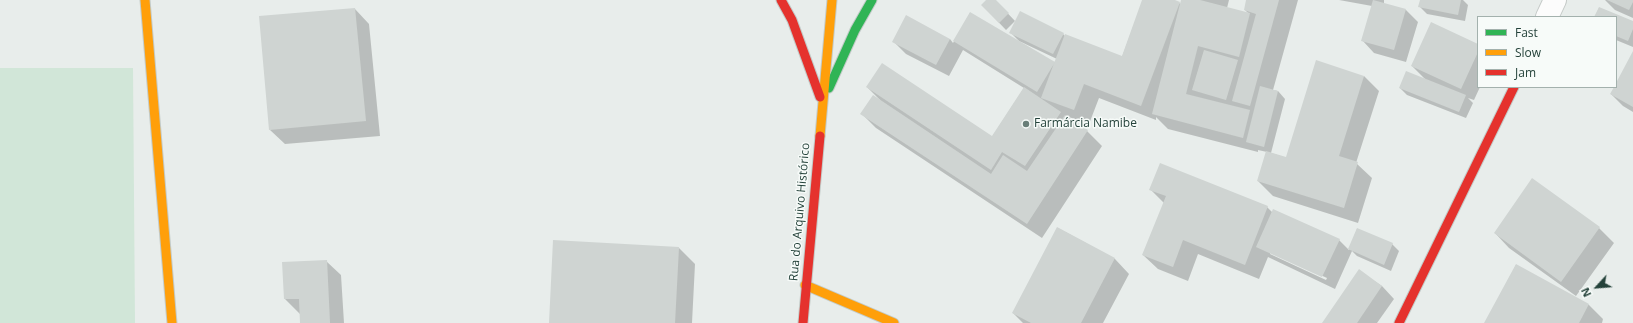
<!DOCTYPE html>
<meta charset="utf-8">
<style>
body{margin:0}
#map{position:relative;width:1633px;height:323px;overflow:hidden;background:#e8edeb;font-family:"Open Sans",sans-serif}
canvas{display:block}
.legend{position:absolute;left:1477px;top:16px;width:140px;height:72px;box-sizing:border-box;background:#f7fbf9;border:1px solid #a3b1ad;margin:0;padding:5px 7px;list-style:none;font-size:12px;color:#24423a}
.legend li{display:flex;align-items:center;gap:8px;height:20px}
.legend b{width:20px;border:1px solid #a3b1ad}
.north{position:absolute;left:1577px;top:267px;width:40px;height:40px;-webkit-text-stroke:3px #f7fbf9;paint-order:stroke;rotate:244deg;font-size:11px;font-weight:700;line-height:16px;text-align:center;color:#24423a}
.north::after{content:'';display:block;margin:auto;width:14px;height:18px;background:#24423a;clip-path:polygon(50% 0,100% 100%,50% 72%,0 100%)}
</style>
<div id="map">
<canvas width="1633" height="323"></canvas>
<ul class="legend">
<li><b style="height:5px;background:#30b455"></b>Fast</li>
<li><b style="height:5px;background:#ff9f0a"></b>Slow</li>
<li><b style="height:5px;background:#e5322d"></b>Jam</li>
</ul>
<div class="north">N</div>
</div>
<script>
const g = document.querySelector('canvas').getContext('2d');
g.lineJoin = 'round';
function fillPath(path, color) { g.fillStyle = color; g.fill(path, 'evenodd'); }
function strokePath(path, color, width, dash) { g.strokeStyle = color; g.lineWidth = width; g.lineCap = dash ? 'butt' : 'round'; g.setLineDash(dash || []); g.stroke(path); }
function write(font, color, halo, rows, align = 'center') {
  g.font = font + ' "Open Sans",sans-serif'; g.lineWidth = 3; g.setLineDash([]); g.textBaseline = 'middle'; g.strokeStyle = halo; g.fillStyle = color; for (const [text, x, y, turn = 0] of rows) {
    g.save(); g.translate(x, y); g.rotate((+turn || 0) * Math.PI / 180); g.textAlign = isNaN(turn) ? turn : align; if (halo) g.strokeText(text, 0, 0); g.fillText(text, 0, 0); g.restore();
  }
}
const green = new Path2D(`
 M 0,68 L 133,68 L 135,323 L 0,323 Z`);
const shadow = new Path2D(`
 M 988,0 L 995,0 L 1015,21 L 1006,30 L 982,5 Z
 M 1143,0 L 1172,0 L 1181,4 L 1182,0 L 1229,0 L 1227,8 L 1249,14 L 1245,10 L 1248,0 L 1298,0 L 1273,90 L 1278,91 L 1285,99 L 1271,153 L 1287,158 L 1364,76 L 1379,91 L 1356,163 L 1372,178 L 1358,223 L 1273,196 L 1258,181 L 1267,152 L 1258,150 L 1258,152 L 1168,129 L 1156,117 L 1156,120 L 1099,98 L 1089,124 L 1066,116 L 1087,131 L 1102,146 L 1042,238 L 876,128 L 862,114 L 880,100 L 867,87 L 992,137 L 1024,88 L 963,50 L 949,76 L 906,54 L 893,41 L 950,39 L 953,43 L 970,13 L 1054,63 L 1057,59 L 1019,41 L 1011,33 L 1063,34 L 1065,36 L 1122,57 Z
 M 1339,0 L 1384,0 L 1384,4 L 1406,10 L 1418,22 L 1406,62 L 1374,53 L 1362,40 L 1372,6 Z
 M 1421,0 L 1463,0 L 1468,5 L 1465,21 L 1427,14 L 1419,6 Z
 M 1605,0 L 1633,0 L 1633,18 L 1615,10 Z
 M 1599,8 L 1633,22 L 1633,47 L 1616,40 L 1616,17 L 1595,17 Z
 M 355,9 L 369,24 L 380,136 L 285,144 L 270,130 Z
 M 1478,45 L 1478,87 L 1480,87 L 1474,100 L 1468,98 L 1473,103 L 1466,118 L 1407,95 L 1400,88 L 1426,80 L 1412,66 Z
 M 1633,53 L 1633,112 L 1623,106 L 1611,94 Z
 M 1533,180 L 1599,228 L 1614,243 L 1576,296 L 1509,248 L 1495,233 Z
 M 1150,189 L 1267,207 L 1272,212 L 1339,240 L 1349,250 L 1357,229 L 1392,244 L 1399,251 L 1391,271 L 1357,256 L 1352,251 L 1335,289 L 1268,257 L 1259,279 L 1198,254 L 1188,281 L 1158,269 L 1143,255 L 1164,203 ZM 1270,252 L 1327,278 L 1326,280 L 1270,254 Z
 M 1058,228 L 1115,259 L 1129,274 L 1103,323 L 1023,323 L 1013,313 Z
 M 679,248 L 695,264 L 692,323 L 550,323 Z
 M 326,261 L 341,275 L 344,323 L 301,323 L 300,314 L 285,299 Z
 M 1516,265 L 1589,305 L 1603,319 L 1602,323 L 1485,323 Z
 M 1359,271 L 1382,286 L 1394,299 L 1377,323 L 1323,323 Z`);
const building = new Path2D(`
 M 986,0 L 996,0 L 1009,13 L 999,23 L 981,5 Z
 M 1142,0 L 1175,0 L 1180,2 L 1141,106 L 1084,84 L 1074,110 L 1041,98 L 1065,34 L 1122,56 Z
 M 1181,0 L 1200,0 L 1250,13 L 1239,57 L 1198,46 L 1186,94 L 1250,110 L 1243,138 L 1152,114 Z
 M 1246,0 L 1279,0 L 1250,106 L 1232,101 L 1256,14 L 1244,10 Z
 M 1373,0 L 1406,9 L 1394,50 L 1361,41 Z
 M 1420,0 L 1461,0 L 1458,15 L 1418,7 Z
 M 1607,0 L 1633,0 L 1633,2 L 1629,10 Z
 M 1599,7 L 1633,21 L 1633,29 L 1628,41 L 1616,36 L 1616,17 L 1594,17 Z
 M 355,8 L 366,121 L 269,130 L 259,16 Z
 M 1020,11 L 1064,33 L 1053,54 L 1009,33 Z
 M 970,12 L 1055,62 L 1037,92 L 953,41 Z
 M 906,15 L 950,39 L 936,65 L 892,42 Z
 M 1431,22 L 1478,44 L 1478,52 L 1461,89 L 1411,66 Z
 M 1204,50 L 1238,60 L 1226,100 L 1192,90 Z
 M 1633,51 L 1633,107 L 1610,94 L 1614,87 L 1616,87 L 1616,83 Z
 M 1316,60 L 1364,76 L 1339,156 L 1358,162 L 1344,208 L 1257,181 L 1266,151 L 1286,157 Z
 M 882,63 L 992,136 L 1024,87 L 1061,112 L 1025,166 L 1002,152 L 991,170 L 866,87 Z
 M 1406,71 L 1466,95 L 1459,112 L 1399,88 Z
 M 1260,86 L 1278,91 L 1264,147 L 1246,142 Z
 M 873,95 L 991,174 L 1003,155 L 1027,171 L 1065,115 L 1088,130 L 1027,224 L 860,114 Z
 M 1160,163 L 1268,206 L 1245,265 L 1183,240 L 1173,267 L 1142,255 L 1166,196 L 1149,190 Z
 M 1532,178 L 1600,227 L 1561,282 L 1494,233 Z
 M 1273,209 L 1340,239 L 1322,277 L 1256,247 Z
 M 1057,227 L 1115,258 L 1081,323 L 1031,323 L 1012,313 Z
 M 1357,228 L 1393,243 L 1384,265 L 1348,249 Z
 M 553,240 L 679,247 L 675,323 L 549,323 Z
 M 327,260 L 330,323 L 300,323 L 299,299 L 284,299 L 282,262 Z
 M 1516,264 L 1589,304 L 1579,323 L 1484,323 Z
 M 1359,269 L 1382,286 L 1357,323 L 1322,323 Z`);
const street = new Path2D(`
 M 1547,17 L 1555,0`);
const fast = new Path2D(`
 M 829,88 L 855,30 L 872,0`);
const slow = new Path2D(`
 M 145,0 L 172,323
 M 820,136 L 832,0
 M 805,285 L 894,323`);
const jam = new Path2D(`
 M 781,0 L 792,20 L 820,97
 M 803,323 L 820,136
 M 1399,323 L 1514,87`);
const markers = [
 [1026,124,4,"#697e78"]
];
const poiNames = [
 ["Farmárcia Namibe",1034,124]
];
const streetNames = [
 ["Rua do Arquivo Histórico",800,212,-85]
];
fillPath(green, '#d1e6d8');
fillPath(shadow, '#0003');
fillPath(building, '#cfd4d2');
strokePath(street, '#c5cac8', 24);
strokePath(fast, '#c3cbc8', 11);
strokePath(slow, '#c3cbc8', 11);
strokePath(jam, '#c3cbc8', 11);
strokePath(street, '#fcfcfc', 22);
strokePath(fast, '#30b455', 9);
strokePath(slow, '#ff9f0a', 9);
strokePath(jam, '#e5322d', 9);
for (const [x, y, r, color] of markers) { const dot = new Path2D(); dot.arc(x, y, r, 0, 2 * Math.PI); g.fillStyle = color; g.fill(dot); strokePath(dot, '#f7fbf9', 1.5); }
write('12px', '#24423a', '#f7fbf9', poiNames, 'left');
write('12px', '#24423a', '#f7fbf9', streetNames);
</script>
